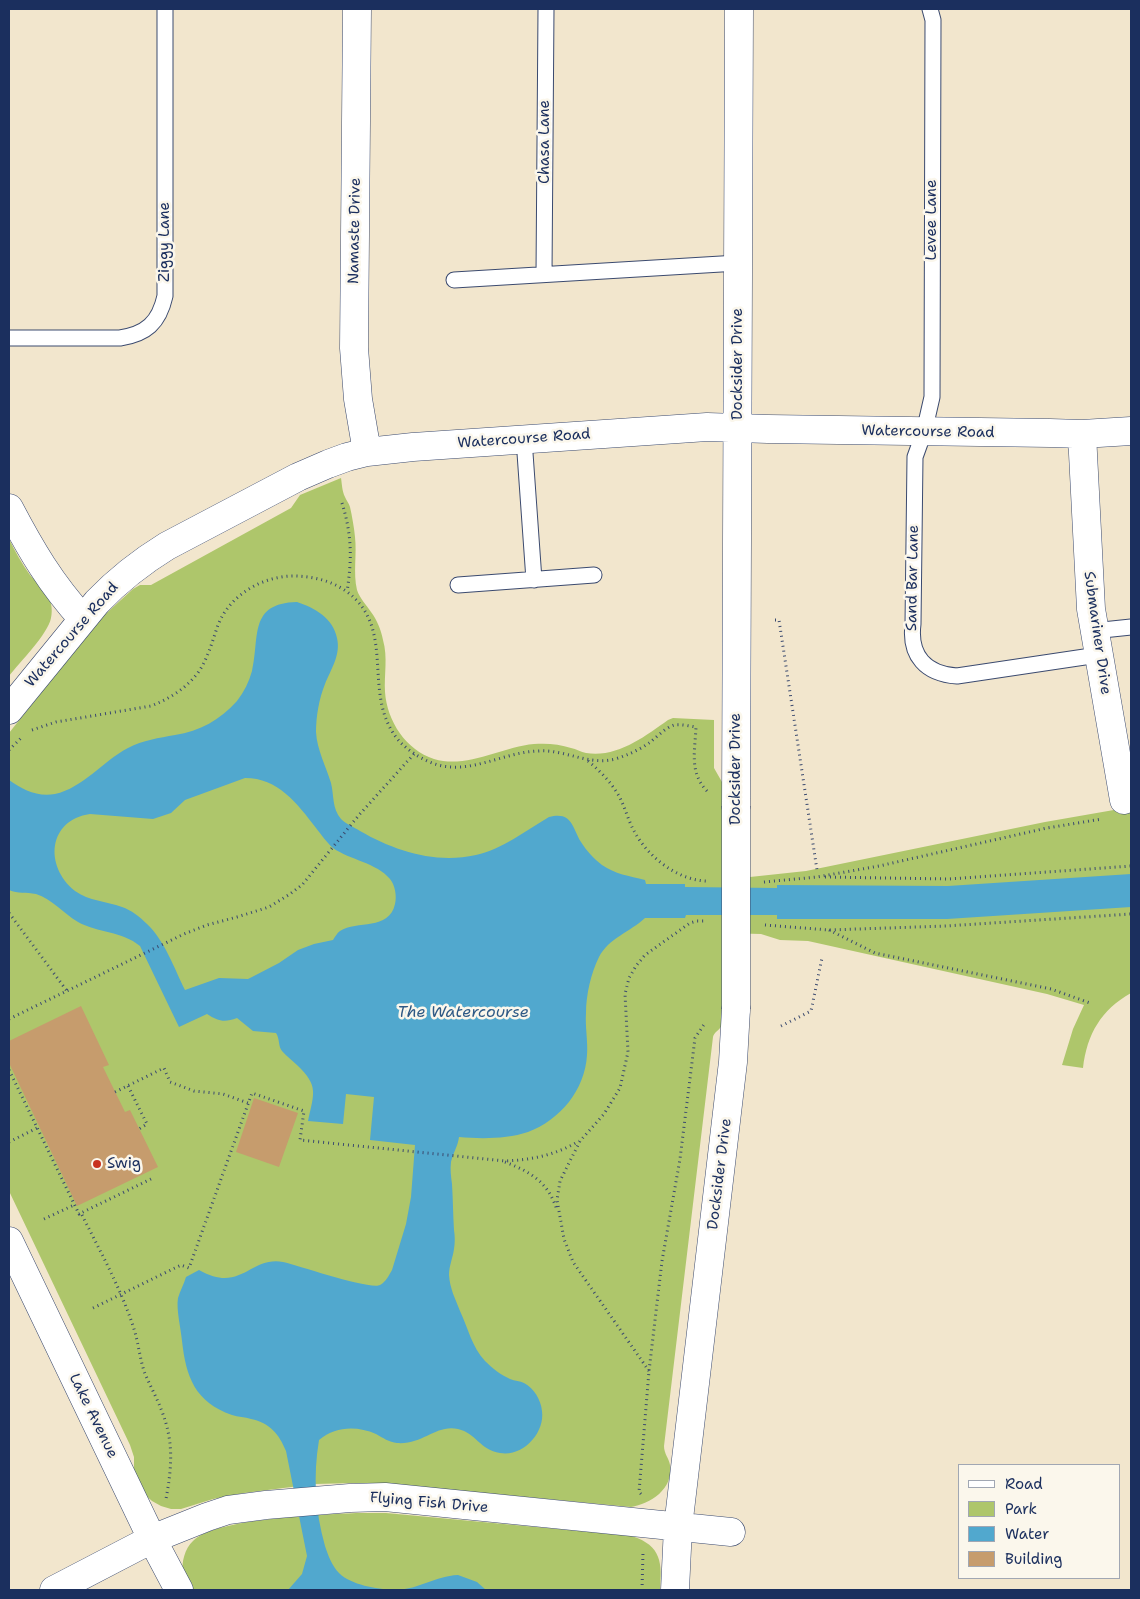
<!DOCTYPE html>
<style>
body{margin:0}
#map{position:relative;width:1140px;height:1599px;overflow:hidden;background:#f2e6cd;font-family:"Shantell Sans",sans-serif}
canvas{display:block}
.frame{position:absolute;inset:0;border:10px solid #1b2f5e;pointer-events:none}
.legend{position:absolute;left:958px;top:1464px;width:162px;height:115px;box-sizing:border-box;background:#fbf7ec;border:1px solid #a1a7b3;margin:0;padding:6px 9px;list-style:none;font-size:15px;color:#1b2f5e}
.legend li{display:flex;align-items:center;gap:10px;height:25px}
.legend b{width:25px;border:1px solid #a1a7b3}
</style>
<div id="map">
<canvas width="1140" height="1599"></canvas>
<div class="frame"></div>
<ul class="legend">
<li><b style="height:6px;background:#fff"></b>Road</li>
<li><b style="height:14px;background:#aec66b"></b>Park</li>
<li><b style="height:14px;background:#51a8ce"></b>Water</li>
<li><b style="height:14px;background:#c69c6d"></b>Building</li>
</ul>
</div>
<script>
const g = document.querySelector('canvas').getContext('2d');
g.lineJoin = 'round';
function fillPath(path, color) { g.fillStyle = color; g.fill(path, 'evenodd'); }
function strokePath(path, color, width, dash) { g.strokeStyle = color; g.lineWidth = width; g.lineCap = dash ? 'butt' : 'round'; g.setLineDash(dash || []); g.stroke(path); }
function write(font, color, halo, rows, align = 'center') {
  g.font = font + ' "Shantell Sans",sans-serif'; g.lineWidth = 5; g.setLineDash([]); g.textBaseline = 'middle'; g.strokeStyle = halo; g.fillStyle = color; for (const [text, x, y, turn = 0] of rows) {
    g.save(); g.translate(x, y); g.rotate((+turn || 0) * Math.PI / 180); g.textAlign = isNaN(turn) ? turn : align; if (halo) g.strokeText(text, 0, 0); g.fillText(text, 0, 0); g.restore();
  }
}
const green = new Path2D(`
 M 341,478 C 342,484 342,491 345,497 C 346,500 349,503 350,507 C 352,516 354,527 355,537 C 357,554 353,573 357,590 C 360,599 366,604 371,612 C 377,620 381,630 383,640 C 388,657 384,675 385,692 C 387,721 406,750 434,759 C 467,769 501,747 534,744 C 546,743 560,744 571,748 C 576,749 581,752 586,753 C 617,758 644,737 668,720 L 673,718 L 714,720 L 714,768 L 722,782 L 722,880 L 806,871 L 1045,822 L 1131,807 L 1131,993 C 1101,1010 1087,1034 1083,1068 L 1062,1065 L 1073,1029 L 1084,1005 L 1047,994 L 808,941 L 780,940 L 761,934 L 722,933 L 722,1025 C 720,1030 714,1032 713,1037 L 664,1446 C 664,1454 669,1458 670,1465 C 674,1489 650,1504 631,1507 L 401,1485 L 354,1483 L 315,1484 L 244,1493 L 213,1499 L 181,1509 L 171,1509 L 161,1506 L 152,1501 L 143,1493 L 134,1472 L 134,1457 L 130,1445 L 9,1191 L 9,733 L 99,620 L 133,589 L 140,585 L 151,585 L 291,508 L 300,495 Z
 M 9,539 C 15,551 22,564 30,575 C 35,581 42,586 46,592 C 51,599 53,609 51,618 C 48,634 20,662 9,676 Z
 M 356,1513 L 386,1513 L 632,1536 C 662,1546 662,1563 660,1590 L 191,1590 C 189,1585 185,1579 183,1573 C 181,1563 185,1548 193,1541 C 215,1518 322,1515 356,1513 Z`);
const water = new Path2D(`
 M 297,602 C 315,608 333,618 337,638 C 341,655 331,669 325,684 C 319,699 316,716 316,732 C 317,750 326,766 331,783 C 334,795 332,809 341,819 C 346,824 354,827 360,831 C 395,851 435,864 476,855 C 503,849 525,831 549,817 C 572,811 572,827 581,842 C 586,850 594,859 602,865 C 615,874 629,876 645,880 L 646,884 L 685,884 L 685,887 L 777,888 L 777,885 L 948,886 L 1131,874 L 1131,907 L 947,919 L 777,919 L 777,915 L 686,915 L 685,918 L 645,918 C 630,932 609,938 599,957 C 591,973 586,995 586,1013 C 585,1027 588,1041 587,1055 C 585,1090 560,1120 528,1132 C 507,1139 481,1139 459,1137 C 458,1146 453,1153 451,1162 C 450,1169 451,1177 452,1184 C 453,1200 453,1215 454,1230 C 455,1236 455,1243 454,1249 C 453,1257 449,1266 449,1275 C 450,1289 455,1298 460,1311 C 468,1328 472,1347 485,1361 C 492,1368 501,1375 510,1379 C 515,1381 520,1381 524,1383 C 534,1388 541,1400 542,1411 C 545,1433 523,1457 500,1453 C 480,1450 476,1433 458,1429 C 436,1424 423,1445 397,1443 C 389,1442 383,1438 376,1434 C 357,1426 336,1426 319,1440 C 313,1476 315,1511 325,1546 C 328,1555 332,1566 339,1573 C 351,1585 377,1589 393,1590 L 288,1590 L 302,1574 L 307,1556 L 286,1451 C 279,1434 270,1423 251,1419 C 245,1417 238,1417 232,1415 C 195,1402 186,1377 182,1341 C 181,1329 176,1309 178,1298 C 180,1291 184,1284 186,1277 L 199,1270 C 241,1294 250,1256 283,1262 C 300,1266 370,1290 380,1285 C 386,1282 389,1275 392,1270 L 406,1224 L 411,1197 L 415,1145 L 370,1140 L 374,1097 L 346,1094 L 343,1124 L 308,1121 C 314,1093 319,1086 297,1065 C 292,1060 286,1056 282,1051 C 278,1046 280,1039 276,1033 L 253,1031 L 237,1018 C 224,1023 218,1021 207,1014 L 179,1027 L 140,946 C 122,931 98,933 78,922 C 63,913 52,899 36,894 C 26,892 18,894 9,890 L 9,780 C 23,790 37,797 55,794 C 83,788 103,761 128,748 C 143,740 159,738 175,735 C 200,731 220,720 237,701 C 244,692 249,682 252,671 C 260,638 248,603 297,602 ZM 245,778 C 278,778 297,803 316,828 C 321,834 327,843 333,848 C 350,860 377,863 390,879 C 395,885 397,896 395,904 C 389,931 357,920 340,931 C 337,933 335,937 333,940 L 314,944 L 298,950 L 279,963 L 252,977 L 248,979 L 219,978 L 185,990 C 174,968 165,941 147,924 C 140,917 131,910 122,907 C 106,901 89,901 75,891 C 44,866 48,820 90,814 L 153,819 L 171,813 L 185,800 Z
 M 458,1575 L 477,1582 L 486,1590 L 396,1590 C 420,1589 435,1576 458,1575 Z`);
const building = new Path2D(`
 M 81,1006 L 109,1065 L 103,1067 L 125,1112 L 130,1110 L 158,1167 L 77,1206 L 9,1063 L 9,1041 Z
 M 254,1098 L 298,1113 L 279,1167 L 236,1152 Z`);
const path = new Path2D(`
 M 342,503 C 352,535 352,559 347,592
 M 775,620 L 779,620 L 817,870
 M 32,730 L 56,722 L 151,706 C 169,699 185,689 197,674 C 208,659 212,642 218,625 C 230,595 261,577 292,576 C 311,576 330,580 346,591 C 399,629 359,696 400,742 C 410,752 424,761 438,765 C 472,774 504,752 538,751 C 565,749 588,766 615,759 C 628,755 639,750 649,743 C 657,737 665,728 674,725 C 681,724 689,726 696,727 C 695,751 689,772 707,791
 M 9,750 L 21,738
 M 588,761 C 600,771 611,782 619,796 C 625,807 628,820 634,831 C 648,857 678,881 708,881
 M 825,877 L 949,879 L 1131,866
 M 764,882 L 817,877 L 879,866 L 1047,828 L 1102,819
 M 9,913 L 67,991
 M 765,925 L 829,930 L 946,926 L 1131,914
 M 829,930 L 875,953 L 1051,989 L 1090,1003
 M 9,1019 L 184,934 L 207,925 L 237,917 L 269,907 L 290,894 L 302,885 L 359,815 L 414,754
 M 781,1026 L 811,1011 L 822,958
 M 9,1070 L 79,1214 L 81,1213
 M 128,1086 L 147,1124 L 139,1129
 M 115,1092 L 164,1068 L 170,1082 L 194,1091 L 223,1094 L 248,1103
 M 9,1142 L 37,1128
 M 505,1162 C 531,1172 548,1182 557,1210
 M 151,1179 L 81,1213 C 99,1249 119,1285 132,1323 C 138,1339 139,1355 144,1371 C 149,1384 156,1396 161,1409 C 174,1441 172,1466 166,1499
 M 44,1219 L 74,1205
 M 93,1308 L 181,1265 L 189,1268 L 252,1093 L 304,1111 L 300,1140 L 505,1161 C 531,1160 556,1155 579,1141
 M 649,1371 L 573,1262 L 564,1239 L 557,1200 L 560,1181 L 580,1141 L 604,1114 L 620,1088 L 628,1052 L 625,994 L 629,978 L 636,966 L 645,955 L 690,923 L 697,921 L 706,921
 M 641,1494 L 639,1492 L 649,1371 L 662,1261 L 680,1159 L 695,1038 L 705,1023
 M 642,1590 L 643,1552`);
const lane = new Path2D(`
 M 930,9 L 933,20 L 932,397 L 924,432 L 915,457 L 913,624 C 909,656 926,674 957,676 L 1098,655
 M 544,274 L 546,9
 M 454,280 L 738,263
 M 9,338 L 120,338 C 146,334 159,323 165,296 L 165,9
 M 524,439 L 534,580
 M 458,585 L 594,575
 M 1093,631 L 1131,627`);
const street = new Path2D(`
 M 357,9 L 354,348 L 358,399 L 367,452
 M 1082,434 L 1091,609 L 1124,800
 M 9,508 C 31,550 51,584 83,619
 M 9,710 L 97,602 C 118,580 141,562 167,546 L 298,477 L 328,464 L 347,457 L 367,452 L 413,447 L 707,427 L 768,429 L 1050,433 L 1082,434 L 1131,431
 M 736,806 L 739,9
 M 9,1241 L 152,1539 L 179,1590
 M 54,1590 L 152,1539 L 207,1517 L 228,1510 L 266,1505 L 350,1498 L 385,1497 L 731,1532
 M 675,1590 L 678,1527 L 733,1062 L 736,1009`);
const streetBridge = new Path2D(`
 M 736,1009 L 736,806`);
const markers = [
 [97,1164,5,"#c8321e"]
];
const streetNames = [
 ["Chasa Lane",545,142,-90],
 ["Levee Lane",932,220,-90],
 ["Namaste Drive",355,231,-89],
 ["Ziggy Lane",165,242,-90],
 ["Docksider Drive",738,364,-90],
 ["Watercourse Road",928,432,1],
 ["Watercourse Road",524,439,-4],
 ["Sand Bar Lane",913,578,-89],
 ["Submariner Drive",1097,633,82],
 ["Watercourse Road",72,635,-49],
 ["Docksider Drive",736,769,-90],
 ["Docksider Drive",720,1174,-83],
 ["Lake Avenue",93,1416,64],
 ["Flying Fish Drive",429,1503,5]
];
const poiNames = [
 ["Swig",107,1164]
];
const waterNames = [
 ["The Watercourse",463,1013]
];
fillPath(green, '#aec66b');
fillPath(water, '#51a8ce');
fillPath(building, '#c69c6d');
strokePath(lane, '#3b4a6f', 17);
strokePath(street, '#3b4a6f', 29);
strokePath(path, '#3b4a6f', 3, [1, 4]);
strokePath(lane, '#fff', 15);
strokePath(street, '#fff', 28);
strokePath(streetBridge, '#3b4a6f', 29, []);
strokePath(streetBridge, '#fff', 28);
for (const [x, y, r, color] of markers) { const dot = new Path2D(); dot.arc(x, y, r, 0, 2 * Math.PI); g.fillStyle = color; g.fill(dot); strokePath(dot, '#fbf7ec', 2); }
write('15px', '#1b2f5e', '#fbf7ec', streetNames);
write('15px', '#1b2f5e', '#fbf7ec', poiNames, 'left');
write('italic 16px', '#2e5985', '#fbf7ec', waterNames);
</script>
